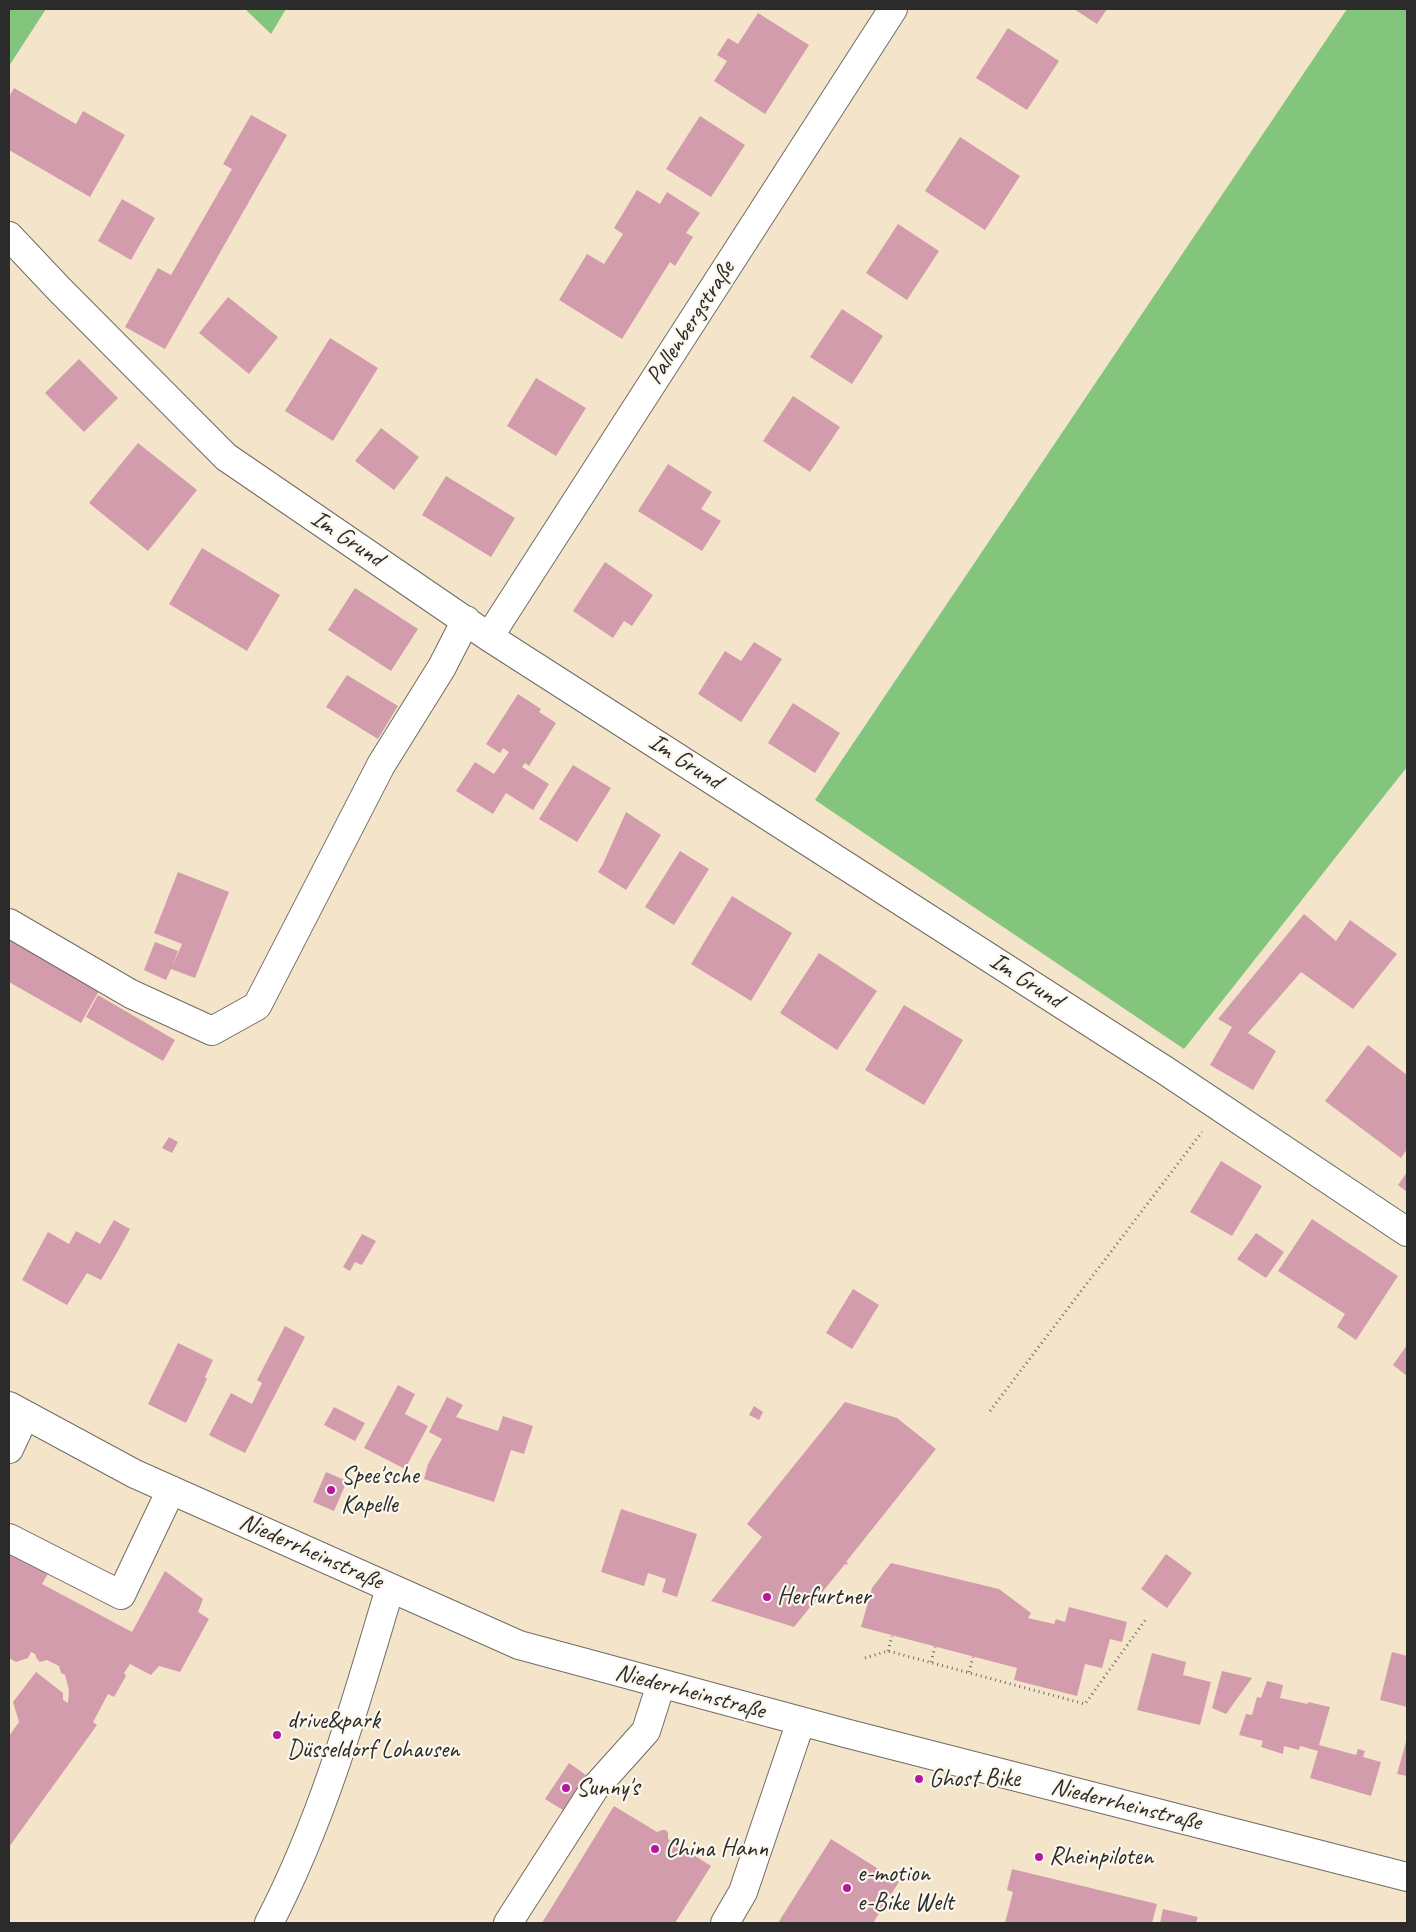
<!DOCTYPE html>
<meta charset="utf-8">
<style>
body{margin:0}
#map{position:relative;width:1416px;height:1932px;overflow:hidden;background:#f4e4ca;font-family:Caveat,sans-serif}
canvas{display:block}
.frame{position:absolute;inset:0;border:10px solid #2b2b2b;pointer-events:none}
</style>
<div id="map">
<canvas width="1416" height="1932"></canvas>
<div class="frame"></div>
</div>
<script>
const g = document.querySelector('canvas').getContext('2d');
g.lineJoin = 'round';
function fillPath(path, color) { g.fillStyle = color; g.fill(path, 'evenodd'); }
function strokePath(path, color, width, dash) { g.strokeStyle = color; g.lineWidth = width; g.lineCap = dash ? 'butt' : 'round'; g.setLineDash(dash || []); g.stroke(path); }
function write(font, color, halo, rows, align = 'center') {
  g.font = font + ' Caveat,sans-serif'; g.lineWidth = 4.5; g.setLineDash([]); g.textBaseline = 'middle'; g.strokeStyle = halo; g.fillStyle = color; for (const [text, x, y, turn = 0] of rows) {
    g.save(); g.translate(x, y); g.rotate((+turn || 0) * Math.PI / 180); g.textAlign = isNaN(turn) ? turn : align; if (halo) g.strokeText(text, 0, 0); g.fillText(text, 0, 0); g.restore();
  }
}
const green = new Path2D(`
 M 9,9 L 46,9 L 9,66 Z
 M 245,9 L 286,9 L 271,34 Z
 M 1347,9 L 1407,9 L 1407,767 L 1184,1049 L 815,800 Z`);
const building = new Path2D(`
 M 1074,9 L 1107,9 L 1097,24 Z
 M 758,13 L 809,45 L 765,114 L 714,81 L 727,61 L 717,55 L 728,38 L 738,44 Z
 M 1008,28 L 1059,61 L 1027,110 L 976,78 Z
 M 14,88 L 76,124 L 83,111 L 125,135 L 90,197 L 9,150 L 9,97 Z
 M 251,115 L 287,135 L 165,349 L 125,327 L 158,268 L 171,275 L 232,169 L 223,164 Z
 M 700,116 L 745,145 L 711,197 L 666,169 Z
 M 960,137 L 1020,176 L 985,230 L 925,191 Z
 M 637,190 L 660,204 L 667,192 L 700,213 L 686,233 L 693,237 L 675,266 L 670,262 L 622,339 L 559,300 L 587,254 L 604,264 L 623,234 L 614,228 Z
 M 122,199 L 155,218 L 131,260 L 98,241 Z
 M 898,224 L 939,251 L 907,300 L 866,273 Z
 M 228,297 L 278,337 L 249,374 L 199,333 Z
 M 842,309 L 883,336 L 852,384 L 810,357 Z
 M 330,338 L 378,368 L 333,441 L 285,411 Z
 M 79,359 L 118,398 L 84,432 L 45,393 Z
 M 536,378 L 586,408 L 556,456 L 507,426 Z
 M 793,396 L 840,427 L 810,472 L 763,441 Z
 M 381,428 L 419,457 L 394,490 L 355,461 Z
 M 138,443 L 197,490 L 148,551 L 89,503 Z
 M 668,464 L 712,492 L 701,509 L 721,521 L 702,551 L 638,511 Z
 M 446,476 L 515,518 L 491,557 L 422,515 Z
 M 202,548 L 280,595 L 247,651 L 169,604 Z
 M 605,562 L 653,595 L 632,626 L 624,621 L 613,638 L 573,611 Z
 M 355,588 L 418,629 L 391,671 L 328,630 Z
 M 754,642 L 782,659 L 741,722 L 698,694 L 725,651 L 741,661 Z
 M 347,675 L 398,706 L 378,739 L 326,707 Z
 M 518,694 L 541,709 L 539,712 L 556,723 L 529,766 L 525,763 L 522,767 L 549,784 L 533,810 L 506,793 L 493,814 L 456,791 L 475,762 L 494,774 L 509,752 L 503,748 L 500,753 L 486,744 Z
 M 793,703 L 840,733 L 815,773 L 768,743 Z
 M 573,765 L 611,788 L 577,842 L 539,819 Z
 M 626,812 L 661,835 L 626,890 L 598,872 L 603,864 Z
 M 680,851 L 709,869 L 674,925 L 645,907 Z
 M 178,872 L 229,892 L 195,978 L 171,969 L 166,980 L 144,970 L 155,942 L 178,951 L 172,967 L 182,944 L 154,933 Z
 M 732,896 L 792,933 L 751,1001 L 691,964 Z
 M 1304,914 L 1336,941 L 1350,920 L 1397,954 L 1353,1009 L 1301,972 L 1248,1033 L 1276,1051 L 1253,1090 L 1210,1065 L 1232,1027 L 1218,1019 Z
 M 9,938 L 100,989 L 81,1023 L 9,982 Z
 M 819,953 L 877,991 L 837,1050 L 780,1013 Z
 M 98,995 L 175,1040 L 163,1061 L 86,1017 Z
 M 904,1005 L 963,1040 L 924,1105 L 865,1070 Z
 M 1368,1045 L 1407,1075 L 1407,1149 L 1401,1158 L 1325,1101 Z
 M 169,1137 L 178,1142 L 172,1153 L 162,1148 Z
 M 1221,1161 L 1262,1186 L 1232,1236 L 1190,1212 Z
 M 1407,1172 L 1407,1192 L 1398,1185 Z
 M 1312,1219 L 1398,1276 L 1356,1340 L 1337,1327 L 1345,1314 L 1278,1271 Z
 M 114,1220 L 130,1229 L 118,1251 L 101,1280 L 87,1273 L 67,1305 L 22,1280 L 48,1232 L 69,1244 L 76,1231 L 100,1244 Z
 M 1256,1233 L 1284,1252 L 1266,1278 L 1237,1259 Z
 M 362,1234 L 376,1241 L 362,1265 L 355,1262 L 350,1271 L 343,1267 Z
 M 853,1289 L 879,1305 L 852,1349 L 826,1333 Z
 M 285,1326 L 305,1337 L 245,1453 L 209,1435 L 231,1393 L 252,1404 L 262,1383 L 257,1380 Z
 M 178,1343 L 213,1360 L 205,1377 L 207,1379 L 186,1423 L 148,1404 Z
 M 1407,1345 L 1407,1376 L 1393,1365 Z
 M 398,1385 L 415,1394 L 405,1414 L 428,1426 L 405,1469 L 364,1448 Z
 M 447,1397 L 463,1405 L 456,1417 L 498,1431 L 503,1416 L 533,1426 L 524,1454 L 511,1450 L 494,1502 L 424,1479 L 428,1464 L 442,1439 L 429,1432 Z
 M 845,1402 L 897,1418 L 936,1449 L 846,1562 L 848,1563 L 847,1565 L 845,1564 L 794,1627 L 711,1601 L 762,1537 L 747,1524 Z
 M 754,1406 L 763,1412 L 759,1420 L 749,1415 Z
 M 334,1407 L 365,1423 L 355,1441 L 324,1425 Z
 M 326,1472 L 347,1481 L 334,1511 L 313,1502 Z
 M 621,1509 L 697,1534 L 677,1597 L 662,1592 L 666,1579 L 648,1573 L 644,1586 L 601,1572 Z
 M 9,1548 L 50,1570 L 42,1584 L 132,1632 L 165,1571 L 203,1599 L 198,1612 L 209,1619 L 180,1672 L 159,1666 L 151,1675 L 130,1664 L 124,1673 L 126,1676 L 114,1697 L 108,1694 L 93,1722 L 97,1725 L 9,1847 L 9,1736 L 19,1722 L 13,1702 L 36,1672 L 63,1693 L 63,1700 L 68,1703 L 69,1690 L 65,1675 L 61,1673 L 59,1666 L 47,1660 L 40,1662 L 37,1659 L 35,1654 L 31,1652 L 28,1658 L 16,1662 L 9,1658 Z
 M 1166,1554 L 1192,1573 L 1167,1608 L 1141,1589 Z
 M 891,1563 L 999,1589 L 1031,1613 L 1028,1618 L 1054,1624 L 1056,1619 L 1065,1622 L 1069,1607 L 1127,1622 L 1122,1642 L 1110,1639 L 1102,1668 L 1085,1664 L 1077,1696 L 1014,1680 L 1017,1668 L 861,1627 L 872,1588 Z
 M 1392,1652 L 1407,1656 L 1407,1707 L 1380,1700 Z
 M 1152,1653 L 1186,1662 L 1183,1675 L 1211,1682 L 1200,1725 L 1137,1710 Z
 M 1222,1671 L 1252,1678 L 1226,1714 L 1212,1708 Z
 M 1267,1681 L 1283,1685 L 1280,1698 L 1308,1704 L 1308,1702 L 1330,1707 L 1319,1745 L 1356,1755 L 1358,1749 L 1365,1751 L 1363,1757 L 1381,1762 L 1371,1796 L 1310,1778 L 1318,1751 L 1300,1746 L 1299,1750 L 1284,1746 L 1283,1754 L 1261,1747 L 1263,1741 L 1239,1735 L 1246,1714 L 1252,1715 L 1257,1697 L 1261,1698 Z
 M 1407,1738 L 1407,1776 L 1397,1774 Z
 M 569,1763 L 586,1775 L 563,1810 L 545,1799 Z
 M 614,1806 L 657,1832 L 662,1830 L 666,1830 L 668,1833 L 668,1839 L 711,1866 L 675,1923 L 542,1923 Z
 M 831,1839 L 899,1882 L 873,1923 L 778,1923 Z
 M 1012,1869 L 1157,1904 L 1152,1923 L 1005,1923 L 1013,1892 L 1007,1890 Z
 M 1163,1909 L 1198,1917 L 1196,1923 L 1160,1923 Z`);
const path = new Path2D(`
 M 990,1411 L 1202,1132
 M 888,1651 L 892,1636
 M 865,1658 L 888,1651 L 1085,1704 L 1146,1619
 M 931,1662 L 935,1647
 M 969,1672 L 973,1657`);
const minor = new Path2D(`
 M 9,236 L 59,289 L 226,457 L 489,637 L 1166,1071 L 1407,1232
 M 489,637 L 893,9
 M 9,923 L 131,994 L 212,1031 L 257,1006 L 381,765 L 442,667 L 466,620
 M 9,1406 L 135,1474 L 519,1645 L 845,1733 L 1407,1877
 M 9,1449 L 25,1415
 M 9,1538 L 121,1595 L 171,1490
 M 269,1923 C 324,1817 356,1702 390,1588
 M 508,1923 L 594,1789 L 646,1731 L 661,1684
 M 725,1923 L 743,1892 L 801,1721`);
const markers = [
 [331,1490,5,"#b5179e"],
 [767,1597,5,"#b5179e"],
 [277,1735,5,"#b5179e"],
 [919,1779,5,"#b5179e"],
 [566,1788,5,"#b5179e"],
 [655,1849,5,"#b5179e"],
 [1039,1857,5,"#b5179e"],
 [847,1888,5,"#b5179e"]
];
const streetNames = [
 ["Pallenbergstraße",691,323,-57],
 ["Im Grund",347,539,34],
 ["Im Grund",685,762,33],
 ["Im Grund",1026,981,33],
 ["Niederrheinstraße",311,1552,24],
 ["Niederrheinstraße",690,1692,15],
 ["Niederrheinstraße",1126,1805,14]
];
const poiNames = [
 ["Spee'sche",341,1476],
 ["Kapelle",341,1505],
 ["Herfurtner",777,1597],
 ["drive&park",287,1721],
 ["Düsseldorf Lohausen",287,1750],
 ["Ghost Bike",929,1779],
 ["Sunny's",576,1788],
 ["China Hann",665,1849],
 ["Rheinpiloten",1049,1857],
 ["e-motion",857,1874],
 ["e-Bike Welt",857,1903]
];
fillPath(green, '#84c57e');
fillPath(building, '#d29cad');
strokePath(minor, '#716c63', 30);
strokePath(path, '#716c63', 3, [1, 4]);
strokePath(minor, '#fff', 28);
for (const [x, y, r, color] of markers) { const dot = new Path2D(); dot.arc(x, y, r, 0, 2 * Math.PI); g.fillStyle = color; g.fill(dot); strokePath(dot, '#fbf7ec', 2); }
write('25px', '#2b2b2b', '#fbf7ec', streetNames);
write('25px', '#2b2b2b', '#fbf7ec', poiNames, 'left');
</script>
